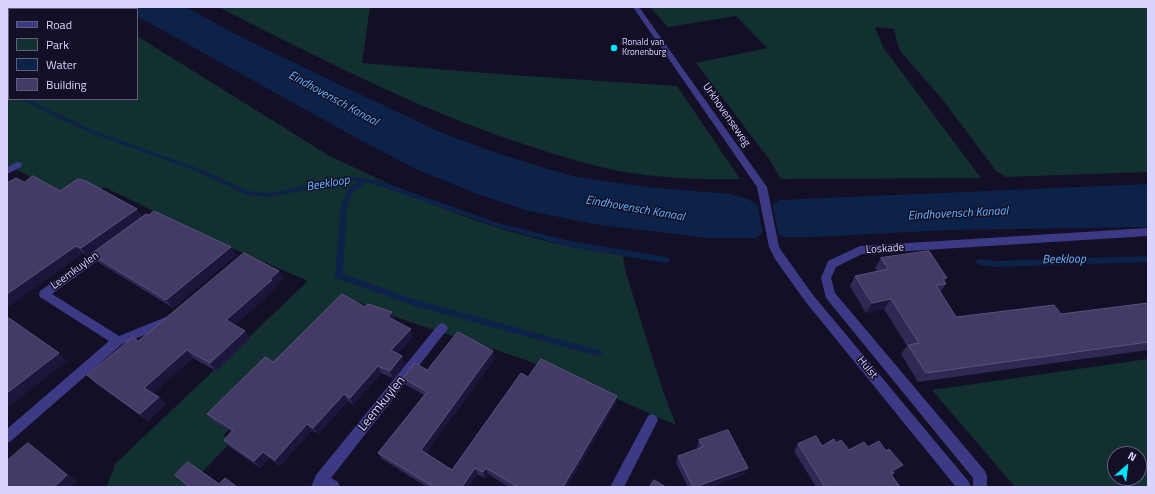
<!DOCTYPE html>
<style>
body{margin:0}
#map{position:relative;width:1155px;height:494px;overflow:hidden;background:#130f26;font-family:"Titillium Web",sans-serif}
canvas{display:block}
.frame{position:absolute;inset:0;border:8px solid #d9d4ff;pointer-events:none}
.legend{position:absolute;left:8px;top:8px;width:130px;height:92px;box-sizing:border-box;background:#130f26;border:1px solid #625e7d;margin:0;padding:5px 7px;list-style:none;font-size:12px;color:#d9d4ff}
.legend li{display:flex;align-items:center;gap:8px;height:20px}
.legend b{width:20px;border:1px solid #625e7d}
.north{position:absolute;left:1107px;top:446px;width:40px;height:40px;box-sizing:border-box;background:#130f26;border:1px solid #625e7d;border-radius:50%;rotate:28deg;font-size:11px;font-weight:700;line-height:16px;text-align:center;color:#d9d4ff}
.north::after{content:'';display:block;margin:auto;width:14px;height:18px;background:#00e5ff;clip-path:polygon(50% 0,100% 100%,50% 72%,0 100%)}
</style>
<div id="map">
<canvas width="1155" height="494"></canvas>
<div class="frame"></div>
<ul class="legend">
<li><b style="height:5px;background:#3d3a85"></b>Road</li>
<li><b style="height:11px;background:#12302f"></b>Park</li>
<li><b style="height:11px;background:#0c2248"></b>Water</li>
<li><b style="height:11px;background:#433a66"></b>Building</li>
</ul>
<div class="north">N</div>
</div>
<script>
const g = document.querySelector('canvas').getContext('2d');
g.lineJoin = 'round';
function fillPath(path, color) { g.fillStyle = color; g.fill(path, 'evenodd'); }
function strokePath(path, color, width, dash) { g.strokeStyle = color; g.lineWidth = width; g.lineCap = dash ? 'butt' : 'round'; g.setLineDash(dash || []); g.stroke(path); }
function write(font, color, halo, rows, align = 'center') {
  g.font = font + ' "Titillium Web",sans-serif'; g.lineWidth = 3; g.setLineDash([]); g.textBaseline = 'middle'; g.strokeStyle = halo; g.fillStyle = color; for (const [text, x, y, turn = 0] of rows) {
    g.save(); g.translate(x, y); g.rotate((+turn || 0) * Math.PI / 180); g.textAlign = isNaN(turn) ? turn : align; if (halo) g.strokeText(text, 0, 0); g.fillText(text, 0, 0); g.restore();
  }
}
const green = new Path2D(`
 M 7,7 L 90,7 L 93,9 L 9,9 L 9,23 L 7,25 Z
 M 218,7 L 370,7 L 362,63 L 511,75 L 677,86 L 740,179 C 700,180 659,178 619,171 C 588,165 557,155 526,145 C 419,110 319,58 218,7 Z
 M 650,7 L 1148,7 L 1148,172 L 1006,177 L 996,171 L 942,99 L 901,52 L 897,43 L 894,29 L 875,27 L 883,47 L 981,178 L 781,179 L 769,159 L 696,63 L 767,48 L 736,16 L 668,27 Z
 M 137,36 L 328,155 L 429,203 L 477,221 L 515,233 L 557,244 L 623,255 L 625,270 L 663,391 L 676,425 C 627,405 580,380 531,362 C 471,340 409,325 351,299 L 224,435 L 229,444 L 188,487 L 105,487 L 108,484 L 115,464 L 308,281 L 220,243 L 104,187 L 80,203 L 76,202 L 14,168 L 7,165 L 7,40 L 9,40 L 9,99 L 137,99 Z
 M 1148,359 L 1148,487 L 1015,487 L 932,390 ZM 1115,454 L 1139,454 L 1139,478 L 1115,478 Z`);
const water = new Path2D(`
 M 121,7 L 186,7 L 239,36 L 330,80 L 440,132 L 488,150 L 541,167 L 577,177 L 646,187 L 730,194 L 748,199 L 756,204 L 773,205 L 779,200 L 1148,184 L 1148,227 L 950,230 L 813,237 L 784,237 L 779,234 L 762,233 L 756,238 L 707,238 L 593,224 L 525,210 L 477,194 L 418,170 L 362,141 L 137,16 L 137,9 L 124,9 Z`);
const pier = new Path2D(`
 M 757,202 L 772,203 L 779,236 L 763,235 Z`);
const stream = new Path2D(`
 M 7,89 L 9,90 L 9,94 L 7,93 Z
 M 20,99 L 27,99 L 92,130 L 200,169 L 248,191 L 269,193 L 352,177 L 377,180 L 498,223 L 570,241 L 666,257 L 669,258 L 670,260 L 669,262 L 666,263 L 570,247 L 497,227 L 374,184 L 365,183 L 352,193 L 347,206 L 343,274 L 416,300 L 598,350 L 601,351 L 602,353 L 601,355 L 598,356 L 415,306 L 336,278 L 335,276 L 341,206 L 347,190 L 357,182 L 352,181 L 269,197 L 247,195 L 196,171 L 88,132 Z
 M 1148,256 L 1148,262 L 996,267 L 980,265 L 977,264 L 976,262 L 977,260 L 980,259 L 996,261 Z`);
const minor = new Path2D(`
 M 18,162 L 21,163 L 22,165 L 21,167 L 7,174 L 7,167 Z
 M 1148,228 L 1148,236 L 862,254 L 836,267 L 831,278 L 835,293 L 985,471 L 987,476 L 987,487 L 973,487 L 973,478 L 826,298 L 821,278 L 828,261 L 860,246 Z
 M 104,246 L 108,247 L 109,250 L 108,253 L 52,294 L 119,336 L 166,317 L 170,319 L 172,322 L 170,325 L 122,344 L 11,441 L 7,443 L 7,429 L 109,341 L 40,297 L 39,294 L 40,291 Z
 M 442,323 L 446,325 L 448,328 L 446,331 L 331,478 L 338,482 L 340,487 L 311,487 L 316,475 L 438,325 Z
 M 652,414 L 656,416 L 658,420 L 624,487 L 610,487 L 648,416 Z`);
const tertiary = new Path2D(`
 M 633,7 L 639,7 L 767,187 L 779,247 L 783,253 L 813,295 L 969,482 L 971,487 L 956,487 L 805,301 L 775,259 L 769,247 L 757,187 Z`);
const wall = new Path2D(`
 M 24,182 L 60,191 L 137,209 L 142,216 L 236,255 L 173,308 L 98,262 L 91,254 L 109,240 L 87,256 L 83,253 L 9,306 L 7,305 L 7,183 Z
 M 881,258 L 947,278 L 944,282 L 946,284 L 940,292 L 956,317 L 1061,314 L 1148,303 L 1148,350 L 918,382 L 901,354 L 907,346 L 884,309 L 866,313 L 850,286 L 855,276 L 877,271 L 875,268 Z
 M 279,271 L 283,279 L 275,286 L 276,288 L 235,325 L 250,338 L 216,371 L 193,358 L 153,393 L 159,397 L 166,404 L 148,421 L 95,383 L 87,375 L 138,341 Z
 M 392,312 L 395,320 L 394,321 L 413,337 L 397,354 L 402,356 L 405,364 L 393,378 L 381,373 L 353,405 L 348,401 L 318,434 L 312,430 L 280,466 L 269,458 L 260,468 L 230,447 L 224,440 L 232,432 L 213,421 L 207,414 L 273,362 Z
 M 495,358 L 426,453 L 452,470 L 528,377 L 616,403 L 567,487 L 509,487 L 488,474 L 485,478 L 477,474 L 468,487 L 427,487 L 382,459 L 378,453 L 424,395 L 406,385 L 403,378 L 427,370 Z
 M 699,440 L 745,474 L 710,487 L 688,487 L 676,463 L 678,456 L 698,449 L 697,447 Z
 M 836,443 L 849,450 L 868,447 L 896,472 L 892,475 L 900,487 L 816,487 L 794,451 L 798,444 L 822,446 Z`);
const shadedWall = new Path2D(`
 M 137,209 L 143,217 L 87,256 L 81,248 Z
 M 76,246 L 83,253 L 9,306 L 7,304 L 7,294 Z
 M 231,247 L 236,255 L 173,308 L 166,300 Z
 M 279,271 L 283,279 L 275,286 L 276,288 L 232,328 L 226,320 Z
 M 891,299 L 884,309 L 866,313 L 872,303 Z
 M 392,312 L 395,320 L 391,325 L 388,317 Z
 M 411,329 L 413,337 L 394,358 L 391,350 Z
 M 245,331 L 250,338 L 216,371 L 210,363 Z
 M 187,350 L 193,358 L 151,395 L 144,388 Z
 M 493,351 L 495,358 L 423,457 L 421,450 Z
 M 59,353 L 67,361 L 7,408 L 7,393 Z
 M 402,356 L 405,364 L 393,378 L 390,371 Z
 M 378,366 L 381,373 L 353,405 L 350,398 Z
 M 344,394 L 348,401 L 318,434 L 313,428 Z
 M 617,396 L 616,403 L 567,487 L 563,487 Z
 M 159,397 L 166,404 L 148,421 L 140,414 Z
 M 307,424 L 312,430 L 280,466 L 275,460 Z
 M 28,443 L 39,450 L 77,481 L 71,487 L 54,487 Z
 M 263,452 L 269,458 L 260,468 L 254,461 Z
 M 903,465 L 896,472 L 892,474 L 887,479 L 892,471 Z
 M 475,468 L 477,474 L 468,487 L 462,487 Z
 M 486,468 L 488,474 L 485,478 L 483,472 Z
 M 748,468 L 745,474 L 710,487 L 695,487 Z`);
const building = new Path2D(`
 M 33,176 L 60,191 L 78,179 L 86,181 L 137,209 L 81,248 L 76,246 L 7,294 L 7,183 L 16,178 L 24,182 Z
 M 154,211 L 231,247 L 166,300 L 91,254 L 146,214 L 149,215 Z
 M 929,251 L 947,278 L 942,278 L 946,284 L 936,285 L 956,317 L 1054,305 L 1061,314 L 1148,303 L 1148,342 L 926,373 L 908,345 L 919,343 L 891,299 L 872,303 L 855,276 L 888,269 L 881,258 Z
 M 244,253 L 279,271 L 270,279 L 272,280 L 226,320 L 245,331 L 210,363 L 187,350 L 144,388 L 159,397 L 140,414 L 87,375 L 133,337 L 138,341 Z
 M 342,294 L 365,307 L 368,304 L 392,312 L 388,317 L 411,329 L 391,350 L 402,356 L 390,371 L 378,366 L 350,398 L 344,394 L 313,428 L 307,424 L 275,460 L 263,452 L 254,461 L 224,440 L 233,430 L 207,414 L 265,357 L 273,362 Z
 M 9,318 L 59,353 L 7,393 L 7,320 Z
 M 458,332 L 493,351 L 421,450 L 452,470 L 521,373 L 528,377 L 541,359 L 617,396 L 563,487 L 518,487 L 486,468 L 483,472 L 475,468 L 462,487 L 434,487 L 378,453 L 427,392 L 403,378 L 415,363 L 427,370 Z
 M 728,430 L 748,468 L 695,487 L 693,487 L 678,456 L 703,447 L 699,440 Z
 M 816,436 L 822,446 L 834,439 L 836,443 L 841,440 L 849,450 L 864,442 L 868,447 L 879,441 L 886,451 L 889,449 L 903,465 L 892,471 L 894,473 L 891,474 L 900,487 L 825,487 L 798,444 Z
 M 28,443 L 67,475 L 54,487 L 7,487 L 7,461 Z
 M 188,462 L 219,484 L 225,478 L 237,487 L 189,487 L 175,475 Z
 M 654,480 L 666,487 L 650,487 Z`);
const markers = [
 [614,48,4,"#00e5ff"]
];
const farPoinames = [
 ["Ronald van",622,43],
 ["Kronenburg",622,53]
];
const streetNames = [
 ["Urkhovenseweg",726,115,55],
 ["Loskade",885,249,-4],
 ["Leemkuylen",75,271,-36],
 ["Hulst",867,368,51]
];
const waterNames = [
 ["Eindhovensch Kanaal",333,99,29],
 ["Beekloop",328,184,-10],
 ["Eindhovensch Kanaal",635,209,10],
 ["Eindhovensch Kanaal",958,214,-3],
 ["Beekloop",1064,260,-1]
];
const nearStreetnames = [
 ["Leemkuylen",382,404,-51]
];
fillPath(green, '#12302f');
fillPath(water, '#0c2248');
fillPath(pier, '#130f26');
fillPath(stream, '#0c2248');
fillPath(minor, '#3d3a85');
fillPath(tertiary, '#3d3a85');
fillPath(wall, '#312854');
fillPath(shadedWall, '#1d163a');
fillPath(building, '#433a66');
strokePath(building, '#5a527e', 1);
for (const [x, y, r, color] of markers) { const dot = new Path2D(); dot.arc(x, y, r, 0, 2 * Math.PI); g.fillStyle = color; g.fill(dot); strokePath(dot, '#130f26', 1.5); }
write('9px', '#d9d4ff', '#130f26', farPoinames, 'left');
write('11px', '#d9d4ff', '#130f26', streetNames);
write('italic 12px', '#62b6ff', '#130f26', waterNames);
write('13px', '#d9d4ff', '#130f26', nearStreetnames);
</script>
